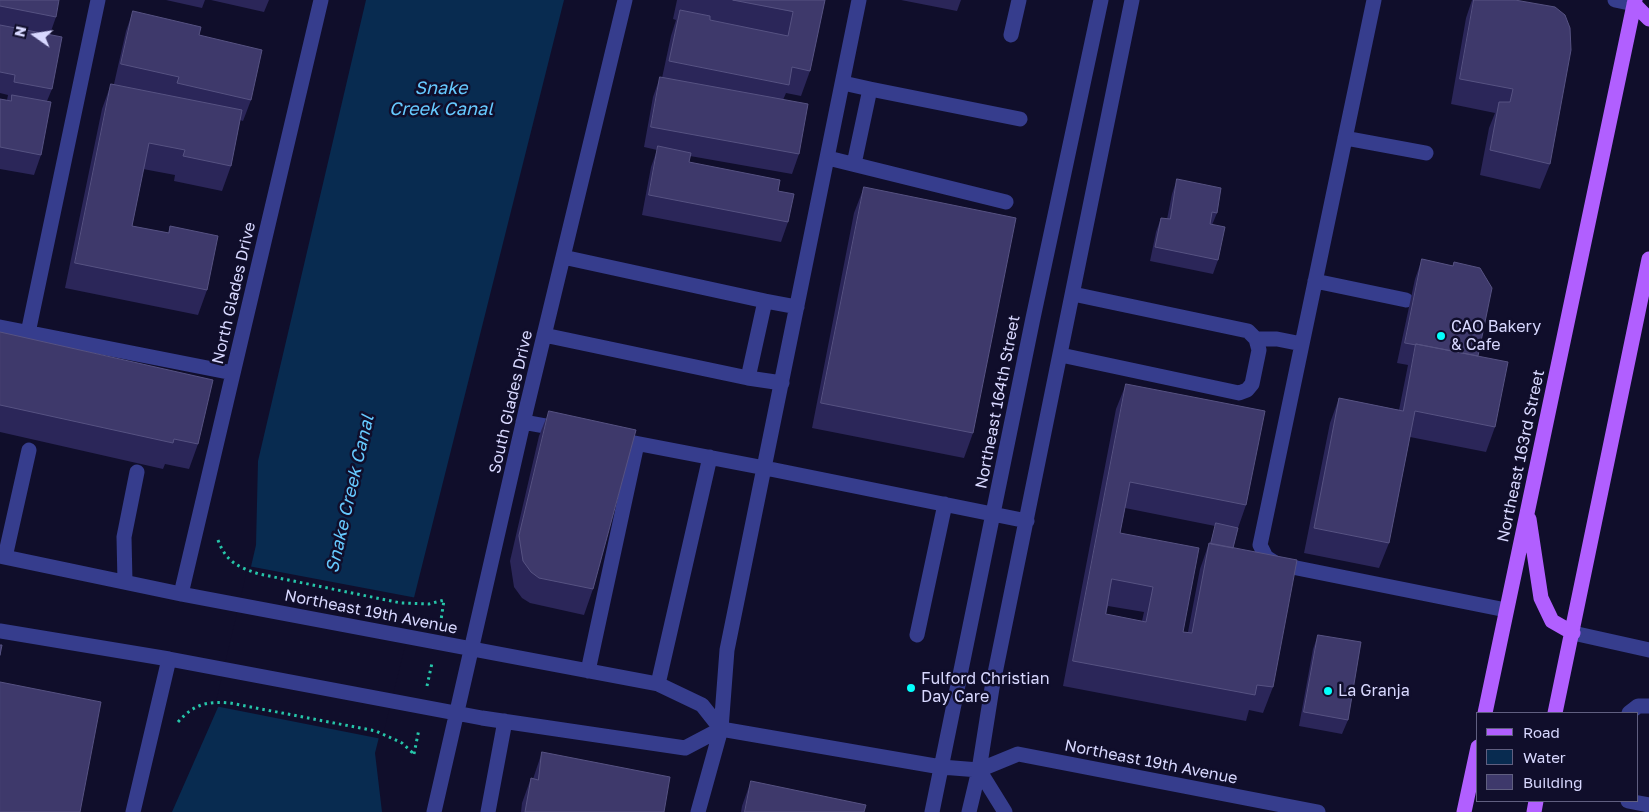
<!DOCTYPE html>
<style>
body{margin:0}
#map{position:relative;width:1649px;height:812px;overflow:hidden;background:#100e2b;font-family:"Golos Text",sans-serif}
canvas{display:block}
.legend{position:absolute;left:1476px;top:712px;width:162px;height:90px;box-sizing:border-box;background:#100e2b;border:1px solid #605f80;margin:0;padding:6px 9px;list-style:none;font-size:15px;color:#d8d8ff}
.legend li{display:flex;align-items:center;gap:10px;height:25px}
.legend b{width:25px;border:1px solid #605f80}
.north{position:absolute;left:10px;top:10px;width:50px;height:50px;-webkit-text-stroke:4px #100e2b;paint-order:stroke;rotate:283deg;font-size:14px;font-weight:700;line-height:20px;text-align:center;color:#d8d8ff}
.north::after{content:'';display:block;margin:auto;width:18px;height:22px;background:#d8d8ff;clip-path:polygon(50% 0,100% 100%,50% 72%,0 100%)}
</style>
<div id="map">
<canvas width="1649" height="812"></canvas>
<ul class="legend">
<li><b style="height:6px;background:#b15fff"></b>Road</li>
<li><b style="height:14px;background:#082b50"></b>Water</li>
<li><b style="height:14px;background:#3e396b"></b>Building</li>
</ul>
<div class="north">N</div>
</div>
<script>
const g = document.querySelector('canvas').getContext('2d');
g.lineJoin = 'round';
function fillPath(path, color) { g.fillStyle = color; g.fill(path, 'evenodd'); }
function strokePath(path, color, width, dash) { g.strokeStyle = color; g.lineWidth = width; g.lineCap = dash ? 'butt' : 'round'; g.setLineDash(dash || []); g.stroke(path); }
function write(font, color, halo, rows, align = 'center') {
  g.font = font + ' "Golos Text",sans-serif'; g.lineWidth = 5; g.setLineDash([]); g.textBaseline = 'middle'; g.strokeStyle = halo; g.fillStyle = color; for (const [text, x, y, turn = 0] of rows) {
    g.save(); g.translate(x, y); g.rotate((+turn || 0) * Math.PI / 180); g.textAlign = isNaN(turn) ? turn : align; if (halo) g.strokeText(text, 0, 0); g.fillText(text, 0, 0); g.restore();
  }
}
const water = new Path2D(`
 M 366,0 L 564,0 L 375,753 L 382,812 L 172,812 L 219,705 L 256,545 L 258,461 Z`);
const pier = new Path2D(`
 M 248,566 L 417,598 L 382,739 L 215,706 Z`);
const path = new Path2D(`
 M 218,540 C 226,562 238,567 259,574 L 401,603 L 429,604 L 444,600 L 441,620
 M 427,686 L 432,663
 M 178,722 C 194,704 207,701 230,703 L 376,731 L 402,743 L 414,754
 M 414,754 L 419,729`);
const minor = new Path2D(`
 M 1374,0 L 1260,545 L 1266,557 L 1277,564 L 1506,610
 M 1615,0 L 1634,4
 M 1011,35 L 1019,0
 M 843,83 L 870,89 L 854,164
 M 870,89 L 1020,119
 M 1345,138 L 1426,153
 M 828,158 L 1006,202
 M 1315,281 L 1406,300
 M 765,301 L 797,307
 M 0,327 L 233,373
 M 28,333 L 98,0
 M 544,335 L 748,378 L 765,301 L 563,257
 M 1256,339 L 1277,339 L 1302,344
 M 1061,355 L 1239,393 L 1247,390 L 1252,384 L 1259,350 L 1256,339 L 1248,331 L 1073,294
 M 748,378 L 782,383
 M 523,422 L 562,429
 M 614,439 L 765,468 L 1027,521
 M 0,556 L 181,594 L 658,684 L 702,705 L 721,729
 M 5,557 L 29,450
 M 125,582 L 124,537 L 137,472
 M 181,594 L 321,0
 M 0,631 L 169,659 L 482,718 L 685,748 L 721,729 L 941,767 L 979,770 L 1018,754 L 1318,812
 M 1573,633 L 1649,650
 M 917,635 L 945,504
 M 588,671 L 637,444
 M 658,684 L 710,457
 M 1629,713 L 1638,706 L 1649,706
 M 979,770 L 1005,812
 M 1628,801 L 1649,805
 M 133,812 L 169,659
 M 434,812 L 526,410 L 625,0
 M 488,812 L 505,721
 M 698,812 L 721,729 L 727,650 L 859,0
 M 932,812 L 1033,318 L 1101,0
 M 969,812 L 979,770 L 992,688 L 1132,0`);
const major = new Path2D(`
 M 1634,4 L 1649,19
 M 1529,519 L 1541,598 L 1552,621 L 1573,633
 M 1485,713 L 1635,0
 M 1555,713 L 1649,259
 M 1464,812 L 1478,747
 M 1534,812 L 1536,801`);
const wall = new Path2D(`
 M 0,0 L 56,17 L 50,34 L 52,89 L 47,101 L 41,155 L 34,175 L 0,169 L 0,99 L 7,100 L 8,95 L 0,93 Z
 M 166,0 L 205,0 L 202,8 Z
 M 211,0 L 269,0 L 264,12 Z
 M 677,0 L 825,0 L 810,71 L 801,96 L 786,93 L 783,100 L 799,154 L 792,174 L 690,156 L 689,162 L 778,191 L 788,222 L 781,242 L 642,215 L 651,167 L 657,150 L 644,147 L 653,97 L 660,77 L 662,78 L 671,36 L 676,20 L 673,19 Z
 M 901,0 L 961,0 L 957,11 Z
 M 1472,0 L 1515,0 L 1550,164 L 1540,189 L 1480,175 L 1489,128 L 1495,113 L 1451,104 L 1466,18 Z
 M 133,11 L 199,35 L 251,100 L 243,121 L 240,120 L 231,166 L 222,191 L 174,181 L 175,175 L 143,169 L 132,226 L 168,233 L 170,226 L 207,290 L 198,315 L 65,288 L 102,109 L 111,84 L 114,84 L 126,31 Z
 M 1177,179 L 1217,213 L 1212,225 L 1218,260 L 1213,274 L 1150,261 L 1156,232 L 1161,218 L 1167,219 L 1172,194 Z
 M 864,187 L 973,433 L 964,458 L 812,428 L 854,213 Z
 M 1422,259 L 1453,266 L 1454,262 L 1495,427 L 1486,452 L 1410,437 L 1389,543 L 1379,568 L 1304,553 L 1330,423 L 1339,398 L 1399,410 L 1408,365 L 1397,363 L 1415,279 Z
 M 0,332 L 198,444 L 189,469 L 165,464 L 163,469 L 0,432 Z
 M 1126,384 L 1246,505 L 1238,528 L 1233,548 L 1273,687 L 1263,713 L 1249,710 L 1246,721 L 1063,686 L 1116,409 ZM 1125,508 L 1215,526 L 1210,544 L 1209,543 L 1200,569 L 1188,632 L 1183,632 L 1120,533 ZM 1108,606 L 1144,612 L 1142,621 L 1106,614 Z
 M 549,411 L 593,589 L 584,615 L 530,603 L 522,598 L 514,587 L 510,561 L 539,436 Z
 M 1318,635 L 1348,720 L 1342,734 L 1299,726 L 1313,649 Z
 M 542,752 L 664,812 L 521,812 L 522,803 L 531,778 L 533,779 Z
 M 751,781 L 864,812 L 741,812 L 742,806 Z`);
const building = new Path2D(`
 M 0,0 L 59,0 L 56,17 L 0,6 Z
 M 733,0 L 825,0 L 810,71 L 792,67 L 789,85 L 669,61 L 680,10 L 710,16 L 710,20 L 788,36 L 793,12 Z
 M 1474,0 L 1515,0 L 1555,7 L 1565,15 L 1570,28 L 1571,50 L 1550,164 L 1490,150 L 1499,102 L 1510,102 L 1513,89 L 1460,79 Z
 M 133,11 L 201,27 L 199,35 L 262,50 L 251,100 L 177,83 L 179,77 L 121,64 Z
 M 0,25 L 62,37 L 52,89 L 14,82 L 15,75 L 0,72 Z
 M 660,77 L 808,104 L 799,154 L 651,127 Z
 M 111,84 L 242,110 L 231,166 L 183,156 L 185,150 L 149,143 L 132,226 L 169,233 L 170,226 L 218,236 L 207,290 L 75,263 Z
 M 12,95 L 51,102 L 41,155 L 0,147 L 0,99 L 11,101 Z
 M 658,146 L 691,153 L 689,162 L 780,180 L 778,191 L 794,194 L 788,222 L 649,195 Z
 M 1177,179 L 1221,188 L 1217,213 L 1212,212 L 1210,224 L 1225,227 L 1218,260 L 1155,247 L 1161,218 L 1170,219 Z
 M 864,187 L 1016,218 L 973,433 L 821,403 Z
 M 1422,259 L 1453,266 L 1454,262 L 1480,268 L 1492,288 L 1478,356 L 1416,344 L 1416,345 L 1405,343 Z
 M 0,332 L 213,380 L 198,444 L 174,439 L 173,443 L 0,405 Z
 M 1416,344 L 1508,362 L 1495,427 L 1415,411 L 1389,543 L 1314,528 L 1339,398 L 1403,411 Z
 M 1126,384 L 1265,411 L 1246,505 L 1130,482 L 1120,533 L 1199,548 L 1183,632 L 1192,633 L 1209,543 L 1297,560 L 1273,687 L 1257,685 L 1255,695 L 1073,661 ZM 1112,579 L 1153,587 L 1146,622 L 1106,614 Z
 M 549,411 L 636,430 L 593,589 L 539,578 L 531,572 L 523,561 L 519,536 Z
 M 1216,523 L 1238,528 L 1233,548 L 1211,544 Z
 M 1318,635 L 1361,642 L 1348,720 L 1304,712 Z
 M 0,645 L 2,645 L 0,655 Z
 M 0,682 L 101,702 L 80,812 L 0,812 Z
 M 542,752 L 670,777 L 664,812 L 525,812 L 531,778 L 538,780 Z
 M 751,781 L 866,805 L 864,812 L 745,812 Z`);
const markers = [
 [1441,336,5,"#04fffc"],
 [911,688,5,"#04fffc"],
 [1328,691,5,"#04fffc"]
];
const streetNames = [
 ["North Glades Drive",234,293,-77],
 ["South Glades Drive",511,402,-77],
 ["Northeast 164th Street",998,402,-79],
 ["Northeast 163rd Street",1521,456,-78],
 ["Northeast 19th Avenue",371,612,11],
 ["Northeast 19th Avenue",1151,762,11]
];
const poiNames = [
 ["CAO Bakery",1451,327],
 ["& Cafe",1451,345],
 ["Fulford Christian",921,679],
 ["Day Care",921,697],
 ["La Granja",1338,691]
];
const waterNames = [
 ["Snake",441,88],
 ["Creek Canal",441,109],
 ["Snake Creek Canal",350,494,-77]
];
fillPath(water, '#082b50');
fillPath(pier, '#100e2b');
strokePath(path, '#26c5a9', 3, [2.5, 4]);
strokePath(minor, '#363d8d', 15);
strokePath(major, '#b15fff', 15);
fillPath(wall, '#2b2659');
fillPath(building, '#3e396b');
strokePath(building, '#565282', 1);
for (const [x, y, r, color] of markers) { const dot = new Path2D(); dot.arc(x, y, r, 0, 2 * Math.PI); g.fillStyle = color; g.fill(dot); strokePath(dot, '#100e2b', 2); }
write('16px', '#d8d8ff', '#100e2b', streetNames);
write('16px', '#d8d8ff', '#100e2b', poiNames, 'left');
write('italic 18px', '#66caff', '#100e2b', waterNames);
</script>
